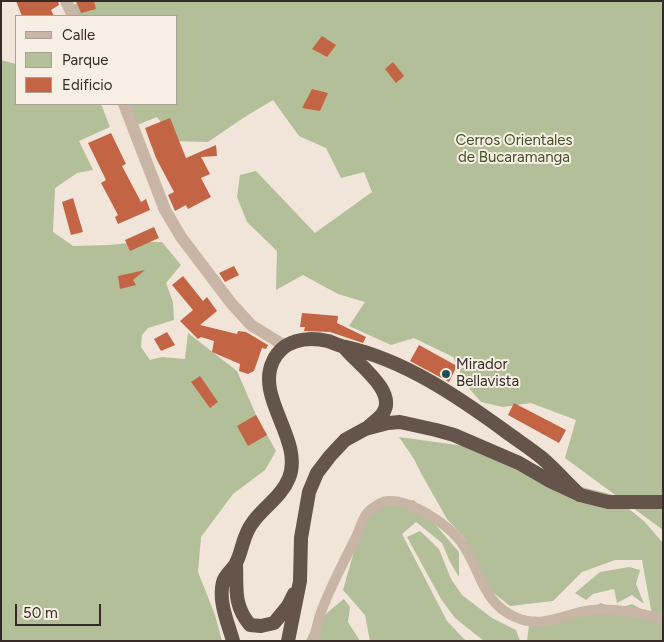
<!DOCTYPE html>
<style>
body{margin:0}
#map{position:relative;width:664px;height:642px;overflow:hidden;background:#f0e5d8;font-family:Figtree,sans-serif}
canvas{display:block}
.frame{position:absolute;inset:0;border:2px solid #342a26;pointer-events:none}
.legend{position:absolute;left:15px;top:15px;width:162px;height:90px;box-sizing:border-box;background:#f8efe4;border:1px solid #aaa098;margin:0;padding:6px 9px;list-style:none;font-size:15px;color:#342a26}
.legend li{display:flex;align-items:center;gap:10px;height:25px}
.legend b{width:25px;border:1px solid #aaa098}
.scale{position:absolute;left:15px;top:604px;width:86px;height:22px;box-sizing:border-box;border:2px solid #342a26;border-top:0;padding-left:6px;font-size:15px;line-height:18px;white-space:nowrap;color:#342a26;-webkit-text-stroke:4px #f8efe4;paint-order:stroke}
</style>
<div id="map">
<canvas width="664" height="642"></canvas>
<div class="frame"></div>
<ul class="legend">
<li><b style="height:6px;background:#c8b5a5"></b>Calle</li>
<li><b style="height:14px;background:#b2bf99"></b>Parque</li>
<li><b style="height:14px;background:#c36444"></b>Edificio</li>
</ul>
<div class="scale">50 m</div>
</div>
<script>
const g = document.querySelector('canvas').getContext('2d');
g.lineJoin = 'round';
function fillPath(path, color) { g.fillStyle = color; g.fill(path, 'evenodd'); }
function strokePath(path, color, width, dash) { g.strokeStyle = color; g.lineWidth = width; g.lineCap = dash ? 'butt' : 'round'; g.setLineDash(dash || []); g.stroke(path); }
function write(font, color, halo, rows, align = 'center') {
  g.font = font + ' Figtree,sans-serif'; g.lineWidth = 4; g.setLineDash([]); g.textBaseline = 'middle'; g.strokeStyle = halo; g.fillStyle = color; for (const [text, x, y, turn = 0] of rows) {
    g.save(); g.translate(x, y); g.rotate((+turn || 0) * Math.PI / 180); g.textAlign = isNaN(turn) ? turn : align; if (halo) g.strokeText(text, 0, 0); g.fillText(text, 0, 0); g.restore();
  }
}
const green = new Path2D(`
 M 78,1 L 663,1 L 663,530 L 565,458 L 576,420 L 531,403 L 503,407 L 481,402 L 467,386 L 453,357 L 414,338 L 391,345 L 349,326 L 365,302 L 338,294 L 303,275 L 276,290 L 277,251 L 247,222 L 237,197 L 240,175 L 256,171 L 315,233 L 372,192 L 364,172 L 341,178 L 326,148 L 299,136 L 273,100 L 243,118 L 208,142 L 174,141 L 157,117 L 130,128 L 122,104 L 176,104 L 176,16 L 70,16 L 67,12 Z
 M 1,60 L 16,64 L 16,104 L 101,104 L 110,127 L 79,141 L 93,170 L 77,173 L 55,188 L 53,232 L 73,246 L 109,245 L 139,242 L 162,242 L 181,265 L 166,283 L 173,302 L 174,320 L 148,328 L 142,335 L 141,347 L 150,360 L 162,357 L 185,359 L 188,333 L 237,371 L 256,415 L 276,451 L 265,470 L 233,494 L 201,537 L 198,572 L 215,615 L 222,641 L 3,641 L 1,639 Z
 M 399,437 L 471,447 L 545,478 L 610,494 L 644,521 L 663,543 L 663,641 L 527,641 L 529,625 L 575,615 L 601,603 L 616,609 L 632,604 L 652,615 L 642,560 L 615,560 L 582,572 L 553,601 L 510,606 L 481,583 L 466,540 L 447,519 L 422,475 L 414,459 Z
 M 414,500 L 459,552 L 459,577 L 450,562 L 442,543 L 416,522 L 402,534 L 447,621 L 466,641 L 370,641 L 365,615 L 343,590 L 353,555 L 356,529 L 376,502 L 397,503 Z
 M 420,531 L 439,549 L 451,579 L 462,595 L 492,618 L 516,630 L 520,641 L 484,641 L 455,618 L 441,599 L 407,537 Z
 M 629,567 L 640,570 L 636,584 L 644,604 L 632,595 L 617,603 L 614,589 L 593,594 L 586,600 L 575,593 L 600,572 Z
 M 344,599 L 350,607 L 348,622 L 360,641 L 306,641 C 312,624 330,610 344,599 Z`);
const building = new Path2D(`
 M 16,1 L 58,1 L 59,5 L 51,10 L 54,16 L 22,16 Z
 M 76,1 L 94,1 L 96,9 L 81,13 Z
 M 322,36 L 336,45 L 327,57 L 312,49 Z
 M 393,62 L 404,76 L 396,83 L 385,69 Z
 M 312,89 L 328,93 L 320,111 L 302,108 Z
 M 170,118 L 186,158 L 216,145 L 217,156 L 201,157 L 210,174 L 201,178 L 211,197 L 188,209 L 186,205 L 175,211 L 168,195 L 174,192 L 156,158 L 145,128 Z
 M 111,133 L 126,164 L 122,166 L 141,202 L 146,199 L 150,210 L 118,224 L 115,217 L 118,215 L 101,183 L 106,180 L 88,143 Z
 M 73,198 L 83,232 L 71,235 L 62,202 Z
 M 154,227 L 159,238 L 130,251 L 125,240 Z
 M 234,266 L 239,275 L 225,282 L 219,273 Z
 M 145,270 L 133,280 L 136,285 L 120,289 L 118,276 Z
 M 183,276 L 203,301 L 207,297 L 217,311 L 200,325 L 237,334 L 238,331 L 246,332 L 268,345 L 266,349 L 262,348 L 254,371 L 248,374 L 239,371 L 240,364 L 212,352 L 214,341 L 201,337 L 198,339 L 180,321 L 193,310 L 172,285 Z
 M 302,313 L 338,316 L 337,323 L 366,337 L 363,343 L 330,332 L 304,331 L 305,327 L 300,327 Z
 M 167,332 L 175,345 L 161,351 L 154,339 Z
 M 419,345 L 457,366 L 449,382 L 410,361 Z
 M 200,376 L 218,402 L 210,408 L 191,382 Z
 M 514,403 L 566,430 L 559,443 L 508,415 Z
 M 256,415 L 267,435 L 248,446 L 237,426 Z`);
const minor = new Path2D(`
 M 313,641 C 316,632 317,624 320,615 C 329,589 343,564 355,539 C 359,532 362,518 368,512 C 372,508 382,501 387,501 C 411,499 447,524 461,542 C 481,569 481,602 515,617 C 543,630 564,613 592,610 C 617,608 639,613 663,619`);
const tertiary = new Path2D(`
 M 66,1 L 73,16
 M 124,104 L 165,210 L 181,237 L 231,303 L 251,325 L 285,346`);
const trunk = new Path2D(`
 M 344,347 C 355,362 398,391 383,413 C 379,419 371,424 366,429
 M 236,564 C 237,588 233,605 250,625 L 261,626 L 274,623 L 288,606 L 294,594
 M 233,641 C 228,623 218,601 223,582 C 225,574 233,570 236,563 C 243,550 242,536 253,522 C 264,507 282,496 289,478 C 304,440 255,398 273,361 C 283,340 306,336 328,341 C 334,343 339,346 346,347 C 404,360 457,396 505,431 C 517,440 530,448 542,458 C 555,469 567,483 580,495
 M 288,641 L 300,581 L 301,538 L 309,492 L 317,473 L 330,456 L 345,440 L 365,429 L 388,423 L 400,422 L 436,430 L 454,435 L 519,463 L 550,481 L 580,495 L 608,502 L 663,502`);
const markers = [
 [446,374,5,"#1d5054"]
];
const parkNames = [
 ["Cerros Orientales",514,141],
 ["de Bucaramanga",514,158]
];
const poiNames = [
 ["Mirador",456,365],
 ["Bellavista",456,382]
];
fillPath(green, '#b2bf99');
fillPath(building, '#c36444');
strokePath(minor, '#c8b5a5', 10);
strokePath(tertiary, '#c8b5a5', 12);
strokePath(trunk, '#64544a', 14);
for (const [x, y, r, color] of markers) { const dot = new Path2D(); dot.arc(x, y, r, 0, 2 * Math.PI); g.fillStyle = color; g.fill(dot); strokePath(dot, '#f8efe4', 2); }
write('15px', '#43512a', '#f8efe4', parkNames);
write('15px', '#342a26', '#f8efe4', poiNames, 'left');
</script>
